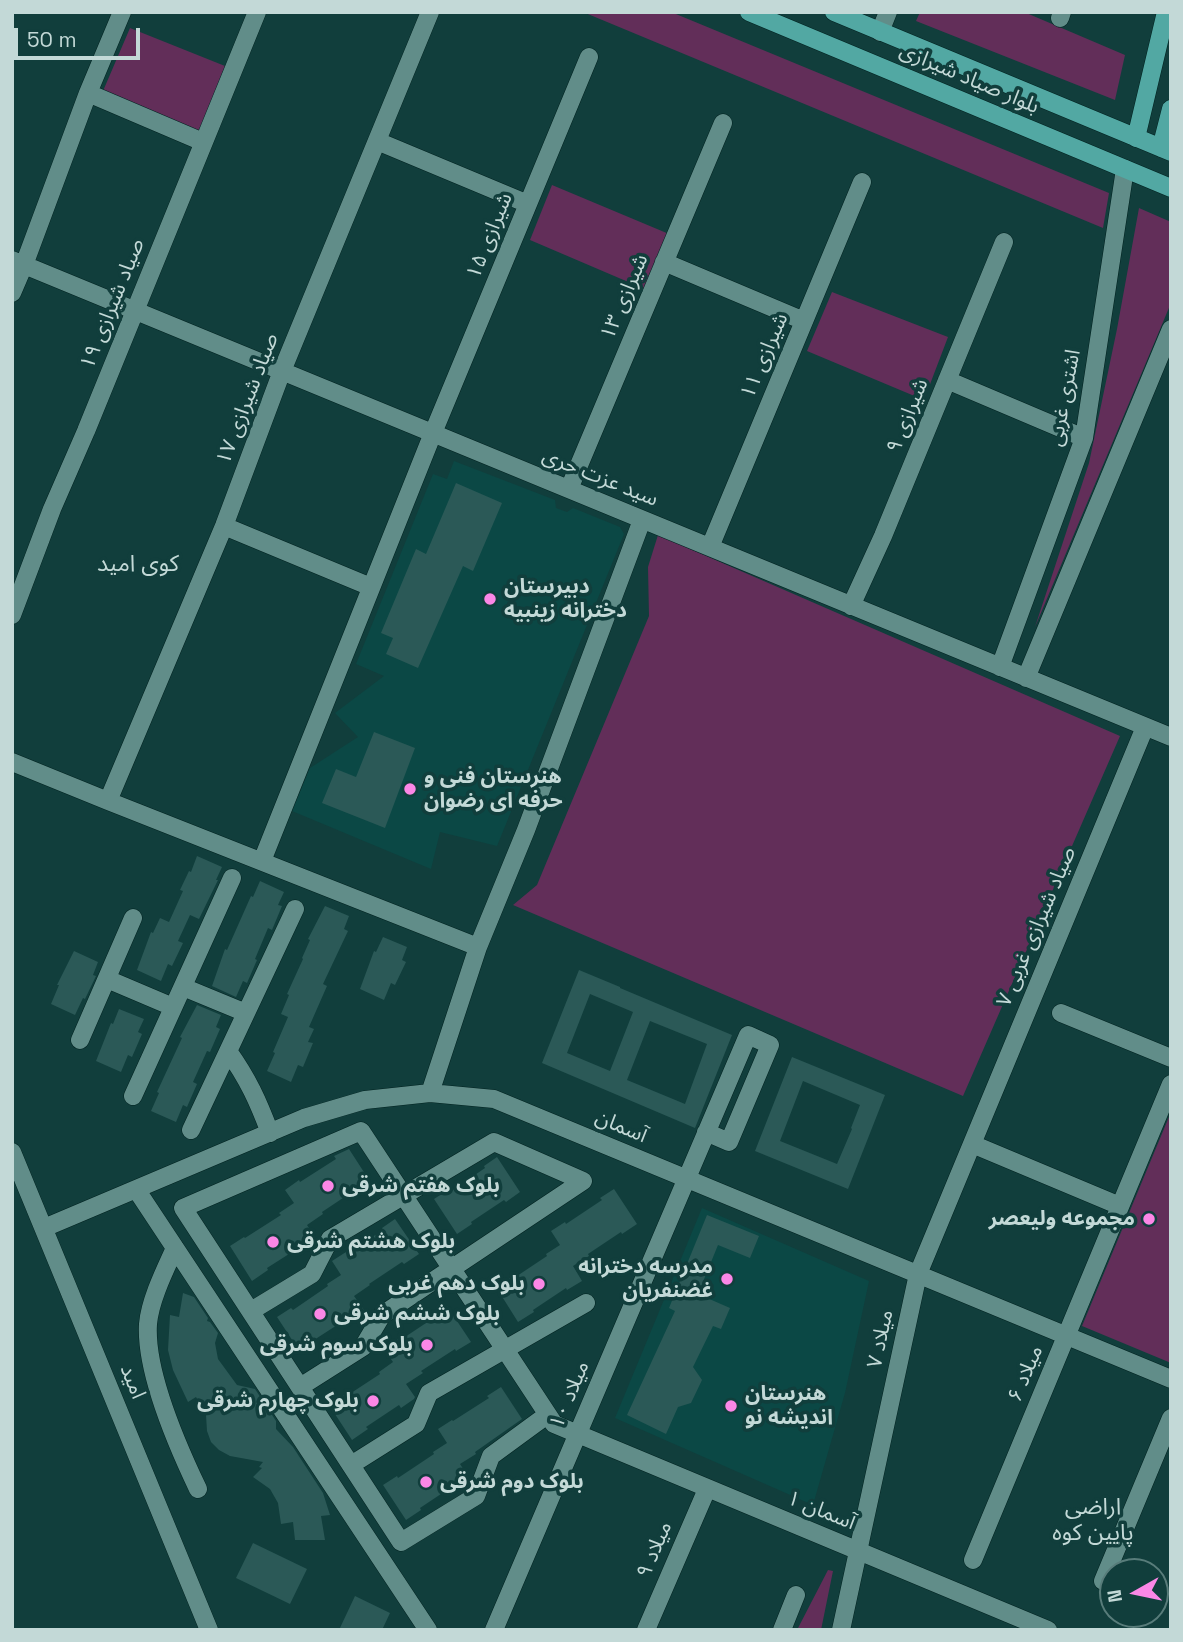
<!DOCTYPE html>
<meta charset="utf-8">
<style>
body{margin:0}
#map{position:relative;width:1183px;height:1642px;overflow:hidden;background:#113e3c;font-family:"Space Grotesk",sans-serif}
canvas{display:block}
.frame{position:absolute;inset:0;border:14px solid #c3d9d7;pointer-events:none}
.north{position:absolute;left:1099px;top:1558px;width:70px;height:70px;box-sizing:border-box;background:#113e3c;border:2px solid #587c7a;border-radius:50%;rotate:261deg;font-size:19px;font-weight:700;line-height:28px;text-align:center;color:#c3d9d7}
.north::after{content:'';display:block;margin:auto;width:24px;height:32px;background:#fb87e6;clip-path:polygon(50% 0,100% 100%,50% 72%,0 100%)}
.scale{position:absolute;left:14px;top:28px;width:126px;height:32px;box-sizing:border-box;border:4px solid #c3d9d7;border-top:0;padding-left:9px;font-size:21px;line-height:24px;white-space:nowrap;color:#c3d9d7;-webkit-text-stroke:5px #113e3c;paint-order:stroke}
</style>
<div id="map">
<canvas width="1183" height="1642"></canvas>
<div class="frame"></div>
<div class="north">N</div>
<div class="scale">50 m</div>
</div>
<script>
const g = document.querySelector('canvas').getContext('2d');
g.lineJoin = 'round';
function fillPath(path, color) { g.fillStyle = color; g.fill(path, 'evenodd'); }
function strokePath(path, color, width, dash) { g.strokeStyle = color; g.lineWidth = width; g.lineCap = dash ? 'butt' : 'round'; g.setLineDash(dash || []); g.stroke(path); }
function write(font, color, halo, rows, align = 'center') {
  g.font = font + ' "Space Grotesk","Noto Sans Arabic",sans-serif'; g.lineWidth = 7; g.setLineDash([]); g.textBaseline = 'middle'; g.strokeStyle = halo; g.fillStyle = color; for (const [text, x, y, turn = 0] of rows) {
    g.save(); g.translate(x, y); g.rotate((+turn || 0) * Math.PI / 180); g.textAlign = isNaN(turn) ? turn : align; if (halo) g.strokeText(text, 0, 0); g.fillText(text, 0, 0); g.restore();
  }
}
const built = new Path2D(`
 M 454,461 L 555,500 L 556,508 L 567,512 L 573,508 L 620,527 L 624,534 L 497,846 L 440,832 L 431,869 L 292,811 L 310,768 L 358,737 L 335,713 L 384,676 L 356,664 L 433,474 L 447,479 Z
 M 702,1208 L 869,1281 L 845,1393 L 813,1505 L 615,1418 Z`);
const green = new Path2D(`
 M 583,12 L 671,12 L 1109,193 L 1103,228 Z
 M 920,12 L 1024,12 L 1125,55 L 1115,100 L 916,21 Z
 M 130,28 L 225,66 L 196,139 L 100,98 Z
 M 552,185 L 669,234 L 647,290 L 530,240 Z
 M 1139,208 L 1171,222 L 1171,303 L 1035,627 L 1089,463 L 1117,329 Z
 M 832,292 L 948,337 L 924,400 L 807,351 Z
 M 658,535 L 1120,736 L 963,1096 L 513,905 L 537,885 L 649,616 L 648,567 Z
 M 1171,1112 L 1171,1363 L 1082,1326 Z
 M 828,1570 L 833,1571 L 821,1630 L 797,1630 Z`);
const building = new Path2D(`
 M 456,483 L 502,503 L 473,571 L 463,566 L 418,668 L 386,654 L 393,638 L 381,633 L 416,549 L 426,554 Z
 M 374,732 L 415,748 L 385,828 L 322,803 L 336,769 L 356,777 Z
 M 197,856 L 222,867 L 216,880 L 218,880 L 199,919 L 190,915 L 178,941 L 183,943 L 172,966 L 168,964 L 161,981 L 137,970 L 151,932 L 153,933 L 160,918 L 169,922 L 183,891 L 180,890 L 189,871 L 191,872 Z
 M 260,881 L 284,892 L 278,905 L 282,906 L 272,930 L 268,928 L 255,959 L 257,960 L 247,983 L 243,981 L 236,997 L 212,986 L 225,949 L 227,950 L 251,896 L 253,897 Z
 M 325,906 L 349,916 L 344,929 L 348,931 L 323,984 L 327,986 L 309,1027 L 314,1029 L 308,1042 L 313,1043 L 303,1067 L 298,1065 L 291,1082 L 267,1071 L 275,1053 L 273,1052 L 288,1017 L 281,1014 L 289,995 L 287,994 L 303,959 L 302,958 L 310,940 L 308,939 Z
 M 383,937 L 407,947 L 402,960 L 406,962 L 395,985 L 391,983 L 384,1000 L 360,989 L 374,951 L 376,952 Z
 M 74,951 L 98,962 L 93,975 L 96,976 L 85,999 L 83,998 L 75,1015 L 51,1004 L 59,985 L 57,985 Z
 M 579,970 L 620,987 L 620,988 L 732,1035 L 695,1128 L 542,1063 ZM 590,994 L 633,1012 L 610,1071 L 567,1053 ZM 650,1021 L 707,1044 L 685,1104 L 627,1080 Z
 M 197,1005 L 221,1015 L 216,1027 L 220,1029 L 210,1052 L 207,1051 L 193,1082 L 197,1084 L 187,1107 L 183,1105 L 176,1122 L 151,1111 L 159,1093 L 157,1092 L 182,1038 L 180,1037 Z
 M 119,1009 L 144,1019 L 138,1032 L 142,1034 L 132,1057 L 128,1055 L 121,1072 L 96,1061 L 111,1023 L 113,1024 Z
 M 792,1057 L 885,1095 L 848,1189 L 755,1151 ZM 803,1081 L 860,1105 L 851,1128 L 852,1129 L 837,1164 L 780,1141 Z
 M 349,1149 L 371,1183 L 356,1192 L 355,1190 L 322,1212 L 323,1214 L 307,1225 L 316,1239 L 301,1249 L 300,1247 L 267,1268 L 268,1270 L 252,1281 L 230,1246 L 244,1237 L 245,1238 L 281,1215 L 279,1213 L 294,1203 L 285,1190 L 299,1180 L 300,1182 L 336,1159 L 334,1156 Z
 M 497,1157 L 520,1192 L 506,1202 L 504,1200 L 471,1222 L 472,1224 L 457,1234 L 434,1199 L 448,1190 L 450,1192 L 485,1168 L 484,1166 Z
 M 614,1189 L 637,1224 L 622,1234 L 621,1232 L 588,1254 L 589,1256 L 573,1266 L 582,1281 L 567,1290 L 566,1288 L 533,1310 L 534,1312 L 518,1322 L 496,1287 L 510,1278 L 511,1280 L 547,1256 L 546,1254 L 560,1245 L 551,1231 L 565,1222 L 566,1224 L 602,1200 L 600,1198 Z
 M 707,1215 L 759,1236 L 750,1258 L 718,1245 L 698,1294 L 730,1308 L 721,1329 L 713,1326 L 693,1367 L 702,1380 L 691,1403 L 678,1407 L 666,1434 L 627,1415 L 675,1311 L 669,1308 Z
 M 395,1219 L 419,1254 L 404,1264 L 402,1262 L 369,1284 L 370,1285 L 354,1296 L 364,1310 L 349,1320 L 348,1318 L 314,1340 L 316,1342 L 300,1352 L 277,1317 L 291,1308 L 293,1310 L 328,1286 L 327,1284 L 341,1275 L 332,1261 L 346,1252 L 348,1253 L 383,1230 L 382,1228 Z
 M 183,1293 L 194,1297 L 208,1318 L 207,1321 L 210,1322 L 218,1333 L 215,1343 L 218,1359 L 237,1385 L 255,1389 L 276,1421 L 276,1429 L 293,1447 L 323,1493 L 330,1515 L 321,1516 L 325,1540 L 295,1540 L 293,1522 L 281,1524 L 278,1503 L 270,1489 L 253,1477 L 262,1468 L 259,1467 L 263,1462 L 230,1456 L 219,1450 L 211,1442 L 207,1431 L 206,1415 L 196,1397 L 188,1402 L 173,1370 L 168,1350 L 170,1315 L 179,1317 Z
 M 447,1306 L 471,1342 L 456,1351 L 455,1349 L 421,1371 L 423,1373 L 406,1384 L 415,1397 L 414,1399 L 401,1408 L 399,1405 L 366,1427 L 368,1429 L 352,1440 L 329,1405 L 344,1395 L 345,1397 L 380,1374 L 379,1372 L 393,1362 L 384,1349 L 398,1339 L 399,1341 L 435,1317 L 434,1315 Z
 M 501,1387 L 522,1419 L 475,1452 L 476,1454 L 460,1464 L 469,1478 L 454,1488 L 453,1486 L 420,1508 L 421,1510 L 406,1520 L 383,1485 L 397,1476 L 398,1478 L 434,1454 L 433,1452 L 447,1443 L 438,1429 L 452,1420 L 453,1421 L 489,1398 L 487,1396 Z
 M 253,1543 L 307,1569 L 290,1604 L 236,1578 Z
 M 355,1596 L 390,1613 L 382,1630 L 339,1630 Z`);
const minor = new Path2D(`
 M 1060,18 L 1062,12
 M 880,32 L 888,12
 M 88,93 L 203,142
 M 377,141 L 528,204
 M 12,260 L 1171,737
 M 664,262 L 804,321
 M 12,293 L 24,265 L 88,93 L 122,12
 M 947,380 L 1084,438
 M 569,489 L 723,123
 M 224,526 L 371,587
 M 710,547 L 862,182
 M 851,606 L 883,536 L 1004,242
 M 12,615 L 52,509 L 86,431 L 257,12
 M 1000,667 L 1084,438 L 1125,169
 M 1026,678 L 1171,329
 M 12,762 L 108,801 L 478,947
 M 108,801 L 224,526 L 282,371 L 430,12
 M 262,861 L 433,433 L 589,57
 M 107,979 L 173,1007
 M 183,987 L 246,1013
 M 1061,1013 L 1171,1058
 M 80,1040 L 133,918
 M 228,1051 C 248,1079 258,1101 270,1133
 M 430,1093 L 478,947 L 526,830 L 642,520
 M 133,1096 L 232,878
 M 191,1130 L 295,909
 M 972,1144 L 1120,1206
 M 12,1152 L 209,1630
 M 136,1189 L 428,1630
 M 44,1228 L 304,1118 L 365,1100 L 430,1093 L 494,1099 L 1171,1379
 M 175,1248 C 165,1270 150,1300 148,1324 C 145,1372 177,1445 198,1489
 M 251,1311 L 312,1274 L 330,1239 L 494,1142 L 583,1181 L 382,1315 L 363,1347 L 300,1387
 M 547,1415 L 491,1456 L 476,1496 L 401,1542 L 183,1208 L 361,1131 L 554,1424 L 1048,1630
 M 351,1465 L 416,1424 L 429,1393 L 586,1303
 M 973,1560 L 1171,1084
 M 1103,1581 L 1171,1418
 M 494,1630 L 748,1035 L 770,1045 L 729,1142 L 706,1132
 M 646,1630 L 707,1489
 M 782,1630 L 796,1595
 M 841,1630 L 918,1274 L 1145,727`);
const major = new Path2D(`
 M 749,12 L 1171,188
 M 834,12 L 1171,152
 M 1136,138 L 1166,12
 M 1161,148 L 1171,109`);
const markers = [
 [490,599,7,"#fb87e6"],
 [410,789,7,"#fb87e6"],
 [328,1186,7,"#fb87e6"],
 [1149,1219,7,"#fb87e6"],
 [273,1242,7,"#fb87e6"],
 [727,1279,7,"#fb87e6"],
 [539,1284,7,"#fb87e6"],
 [320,1314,7,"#fb87e6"],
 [427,1345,7,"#fb87e6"],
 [373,1401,7,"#fb87e6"],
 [731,1406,7,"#fb87e6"],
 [426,1482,7,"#fb87e6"]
];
const streetNames = [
 ["بلوار صیاد شیرازی",969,79,23],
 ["شیرازی ۱۵",490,236,-68],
 ["شیرازی ۱۳",625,297,-67],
 ["صیاد شیرازی ۱۹",113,304,-68],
 ["شیرازی ۱۱",765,356,-67],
 ["اشتری غربی",1065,398,-79],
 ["صیاد شیرازی ۱۷",248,399,-69],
 ["شیرازی ۹",908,416,-68],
 ["سید عزت حری",600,478,22],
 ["صیاد شیرازی غربی ۷",1037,927,-67],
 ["آسمان",621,1127,23],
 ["میلاد ۷",881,1339,-78],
 ["میلاد ۶",1026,1374,-67],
 ["امید",132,1382,68],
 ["میلاد ۱۰",570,1395,-67],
 ["آسمان ۱",821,1511,22],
 ["میلاد ۹",655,1550,-67]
];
const poiNames = [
 ["دبیرستان",504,587],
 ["دخترانه زینبیه",504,611],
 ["هنرستان فنی و",424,777],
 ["حرفه ای رضوان",424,801],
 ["بلوک هفتم شرقی",342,1186],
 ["مجموعه ولیعصر",1135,1219,"right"],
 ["بلوک هشتم شرقی",287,1242],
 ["مدرسه دخترانه",713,1267,"right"],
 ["غضنفریان",713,1291,"right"],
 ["بلوک دهم غربی",525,1284,"right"],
 ["بلوک ششم شرقی",334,1314],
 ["بلوک سوم شرقی",413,1345,"right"],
 ["هنرستان",745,1394],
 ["اندیشه نو",745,1418],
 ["بلوک چهارم شرقی",359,1401,"right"],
 ["بلوک دوم شرقی",440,1482]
];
const neighbourhoodNames = [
 ["کوی امید",138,565],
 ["اراضی",1093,1508],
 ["پایین کوه",1093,1534]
];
fillPath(built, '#0b4845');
fillPath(green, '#622e59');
fillPath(building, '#2b5957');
strokePath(minor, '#022321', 19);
strokePath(major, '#022321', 19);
strokePath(minor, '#618d89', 18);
strokePath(major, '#52a8a3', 18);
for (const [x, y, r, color] of markers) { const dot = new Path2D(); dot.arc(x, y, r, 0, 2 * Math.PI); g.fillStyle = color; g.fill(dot); strokePath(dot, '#113e3c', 2.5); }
write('21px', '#c3d9d7', '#113e3c', streetNames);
write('bold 21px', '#c3d9d7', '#113e3c', poiNames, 'left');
write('23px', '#c3d9d7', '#113e3c', neighbourhoodNames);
</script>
